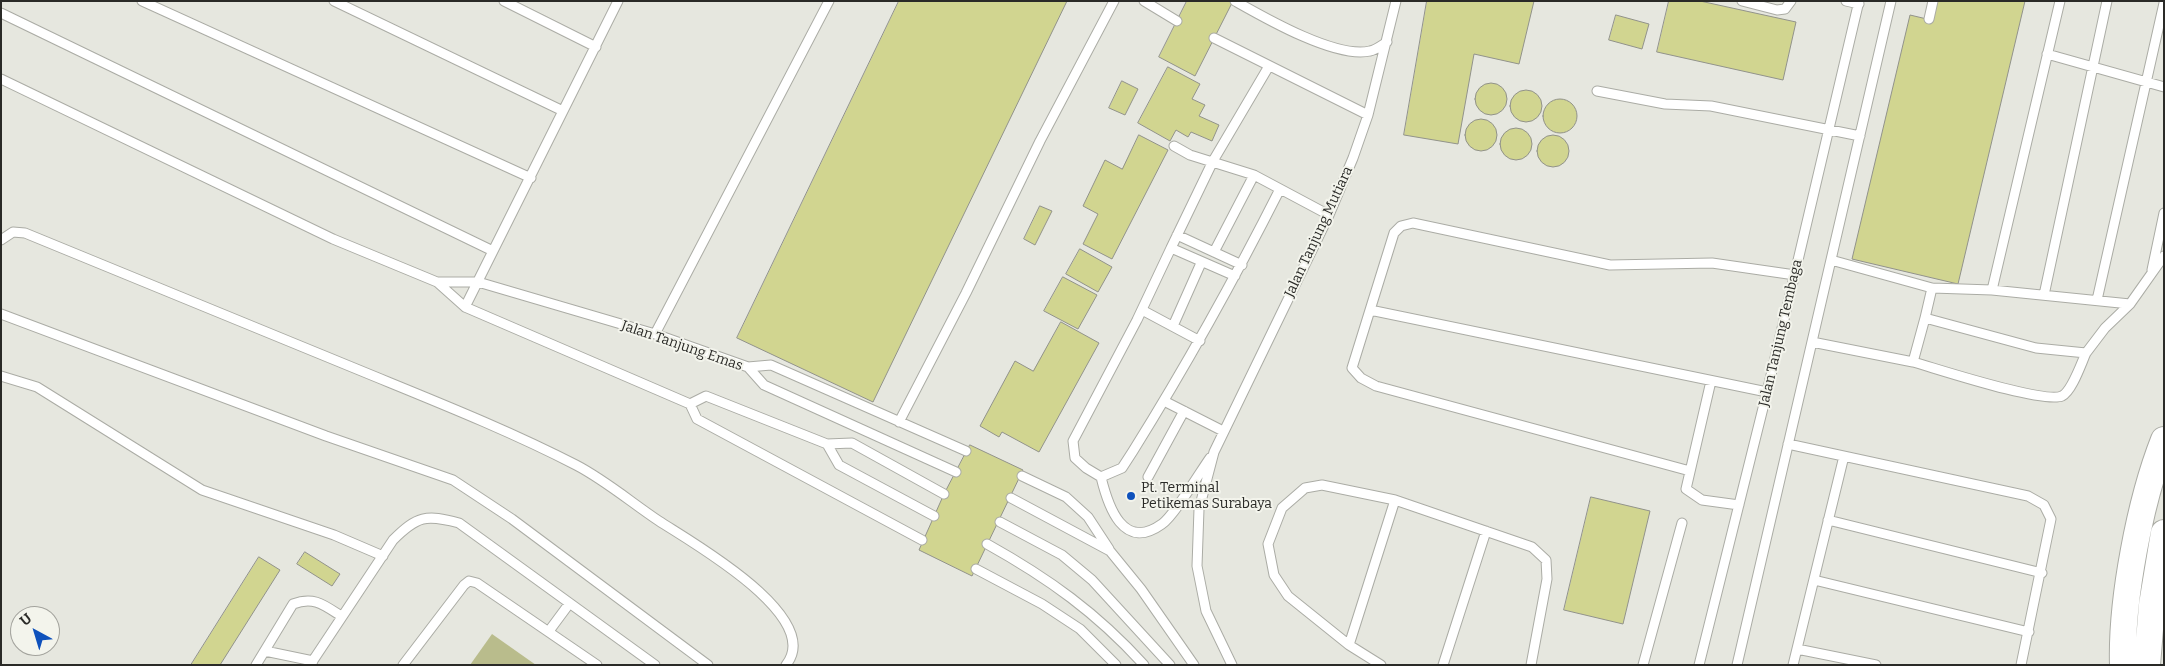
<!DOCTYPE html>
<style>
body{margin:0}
#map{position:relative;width:2165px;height:666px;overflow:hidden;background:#e6e7df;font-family:Bitter,serif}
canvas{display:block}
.frame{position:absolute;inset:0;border:2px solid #2a2a27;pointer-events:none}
.north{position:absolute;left:10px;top:606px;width:50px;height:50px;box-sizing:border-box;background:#f3f4ec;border:1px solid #a3a39d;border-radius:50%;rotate:321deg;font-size:14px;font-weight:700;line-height:20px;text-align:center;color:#2a2a27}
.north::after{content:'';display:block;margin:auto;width:18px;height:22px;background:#0e51bc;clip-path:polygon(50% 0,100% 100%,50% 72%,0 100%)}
</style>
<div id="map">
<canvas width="2165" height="666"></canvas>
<div class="frame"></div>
<div class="north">U</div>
</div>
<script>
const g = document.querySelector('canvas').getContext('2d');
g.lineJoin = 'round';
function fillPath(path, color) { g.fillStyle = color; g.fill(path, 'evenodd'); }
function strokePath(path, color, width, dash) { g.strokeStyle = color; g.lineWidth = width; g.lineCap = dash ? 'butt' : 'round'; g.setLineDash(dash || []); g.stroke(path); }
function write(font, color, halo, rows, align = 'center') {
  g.font = font + ' Bitter,serif'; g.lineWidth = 4; g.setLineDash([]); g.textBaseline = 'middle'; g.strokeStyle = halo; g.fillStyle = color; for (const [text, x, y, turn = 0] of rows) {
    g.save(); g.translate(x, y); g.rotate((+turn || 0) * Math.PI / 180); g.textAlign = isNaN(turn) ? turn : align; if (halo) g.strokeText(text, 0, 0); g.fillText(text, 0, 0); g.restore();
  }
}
const green = new Path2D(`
 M 492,634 L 536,665 L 470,665 Z`);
const building = new Path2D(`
 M 899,1 L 1067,1 L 873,402 L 737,338 Z
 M 1187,1 L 1233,1 L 1195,76 L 1159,57 Z
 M 1427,1 L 1534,1 L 1519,64 L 1474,54 L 1458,144 L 1404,135 Z
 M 1669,1 L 1700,1 L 1796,22 L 1783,80 L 1657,52 Z
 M 1935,1 L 2025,1 L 1958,284 L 1852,259 L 1910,15 L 1931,20 Z
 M 1616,15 L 1649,24 L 1642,49 L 1609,40 Z
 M 1168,67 L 1200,84 L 1192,99 L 1205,105 L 1199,116 L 1219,125 L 1212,141 L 1191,132 L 1188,137 L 1176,130 L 1170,141 L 1138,123 Z
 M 1122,81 L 1138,89 L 1125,115 L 1109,108 Z
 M1475 99a16 16 0 1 1 32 0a16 16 0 1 1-32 0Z
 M1510 106a16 16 0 1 1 32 0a16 16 0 1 1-32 0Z
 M1543 116a17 17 0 1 1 34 0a17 17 0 1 1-34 0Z
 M1465 135a16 16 0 1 1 32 0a16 16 0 1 1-32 0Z
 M1500 144a16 16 0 1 1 32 0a16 16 0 1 1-32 0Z
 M1537 151a16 16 0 1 1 32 0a16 16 0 1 1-32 0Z
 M 1139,135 L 1168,150 L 1112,259 L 1083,244 L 1098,214 L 1083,206 L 1105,160 L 1122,169 Z
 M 1040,206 L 1052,211 L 1035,245 L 1024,239 Z
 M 1080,249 L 1112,267 L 1098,292 L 1066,274 Z
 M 1063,277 L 1097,295 L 1078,329 L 1044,311 Z
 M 1061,322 L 1099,343 L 1039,452 L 1002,432 L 999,437 L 980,426 L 1015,361 L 1033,371 Z
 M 970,445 L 1023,470 L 972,576 L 919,550 L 944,494 Z
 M 1591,497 L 1650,511 L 1623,624 L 1564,610 Z
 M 305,552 L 340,574 L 332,586 L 297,564 Z
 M 259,557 L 280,570 L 220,665 L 191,665 Z`);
const lane = new Path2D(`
 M 142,1 L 531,178
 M 334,1 L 563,111
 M 504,1 L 596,47
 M 1144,1 L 1177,21
 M 1235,1 C 1265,18 1336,59 1370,51 C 1376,50 1382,45 1387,42
 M 1742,1 L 1777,10 L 1785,9 L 1791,1
 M 1846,1 L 1859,4
 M 1,13 L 493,251
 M 1929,19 L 1933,1
 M 1214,38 L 1368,115
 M 2047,54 L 2164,87
 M 1,79 L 333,239 L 437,282 L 465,307 L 690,404 L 697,419 L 922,540
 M 1597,91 L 1665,104 L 1711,106 L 1860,136
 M 1174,146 L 1190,155 L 1254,175 L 1329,215
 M 1177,235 L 1242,265
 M 1,240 L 13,232 L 25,233 C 136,279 248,324 359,370 C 432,400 506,429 576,465 C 605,480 632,503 659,521 C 691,542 825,617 786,665
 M 1171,248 L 1213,161 L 1269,66
 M 1214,252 L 1254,175
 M 1831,260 L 1932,288 L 1992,290 L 2130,304
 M 2152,270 L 2164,213
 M 1235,276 L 1171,248 L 1137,320 L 1073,441 L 1075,458 L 1086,468 L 1101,477 L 1122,468 L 1133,451 C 1186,366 1235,278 1280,189
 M 437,282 L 478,282 L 655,334 L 748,367 L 764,385 L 956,472
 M 1932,288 L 1925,318 L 2036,348 L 2086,353 L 2105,328 L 2130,304 L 2164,256
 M 1992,290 L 2060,1
 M 2044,295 L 2107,1
 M 2097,300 L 2164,3
 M 465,307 L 618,1
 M 1142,310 L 1200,341
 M 1370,310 L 1394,233 L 1401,226 L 1413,223 L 1610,265 L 1712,263 L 1795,275
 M 1,314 L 326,436 L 453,480 L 512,519 L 708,665
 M 1925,318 L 1913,362 C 1938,369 2043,404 2062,396 C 2072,391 2081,364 2086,353
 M 1173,326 L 1201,263
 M 655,334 L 829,1
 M 1812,342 L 1913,362
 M 748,367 L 771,365 L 966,451
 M 1,376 L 37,387 L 202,490 L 334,535 L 383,556
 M 1711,381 L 1686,489 L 1702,500 L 1739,505
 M 1164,401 L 1223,431
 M 690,404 L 706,396 L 827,444 L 839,465 L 934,516
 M 899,422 L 966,293 L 1040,141 L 1114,1
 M 827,444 L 852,443 L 944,494
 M 1788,444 L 2028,496 L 2044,505 L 2051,519 L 2021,665
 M 1690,471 L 1376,386 L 1361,378 L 1352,368 L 1370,310 L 1767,392
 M 1022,476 L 1066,497 L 1088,517 L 1109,549
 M 1101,477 C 1108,506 1123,552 1162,524 C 1174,516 1200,472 1210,458
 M 1148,477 L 1184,411
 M 1011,498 L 1110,551 L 1141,589 L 1194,665
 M 1828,520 L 2042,573
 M 1000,522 L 1062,555 L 1092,580 L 1170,665
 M 987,544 C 1048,578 1097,613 1144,665
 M 976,569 L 1042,604 L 1080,629 L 1116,665
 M 1814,580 L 2029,632
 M 549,631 L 569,604
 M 1349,645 L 1395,500
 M 1797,649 L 1876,665
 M 265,651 L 313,661
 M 256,665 L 293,604 C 314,596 324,605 341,616
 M 310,665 L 393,540 C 417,516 426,514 459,523 L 655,665
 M 403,665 L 464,585 L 469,581 L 477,583 L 597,665
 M 1232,665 L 1206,611 L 1197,566 L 1199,509 L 1214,452 L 1329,215 L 1353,158 L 1368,115 L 1396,1
 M 1381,665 L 1349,645 L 1288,596 L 1274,575 L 1268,544 L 1282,508 L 1305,488 L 1322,485 L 1395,500 L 1532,547 L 1546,560 L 1547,579 L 1531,665
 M 1443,665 L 1486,531
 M 1643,665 L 1682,523
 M 1699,665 L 1767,392 L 1859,1
 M 1737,665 L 1891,1
 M 1793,665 L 1844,456`);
const secondary = new Path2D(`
 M 2123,665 C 2121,600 2140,501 2164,440
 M 2147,665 L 2152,605 L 2164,533`);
const markers = [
 [1131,496,5,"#0e51bc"]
];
const streetNames = [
 ["Jalan Tanjung Mutiara",1319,232,-65],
 ["Jalan Tanjung Tembaga",1781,333,-77],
 ["Jalan Tanjung Emas",682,346,19]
];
const poiNames = [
 ["Pt. Terminal",1141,488],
 ["Petikemas Surabaya",1141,504]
];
fillPath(green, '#b9bc8c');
fillPath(building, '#d1d590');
strokePath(building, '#91928a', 1);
strokePath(lane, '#abaca5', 11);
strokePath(secondary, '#abaca5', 28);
strokePath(lane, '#fff', 9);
strokePath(secondary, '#fff', 26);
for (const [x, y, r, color] of markers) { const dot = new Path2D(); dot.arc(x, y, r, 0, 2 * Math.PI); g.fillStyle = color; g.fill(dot); strokePath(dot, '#f3f4ec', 2); }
write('14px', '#2a2a27', '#f3f4ec', streetNames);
write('14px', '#2a2a27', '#f3f4ec', poiNames, 'left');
</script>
